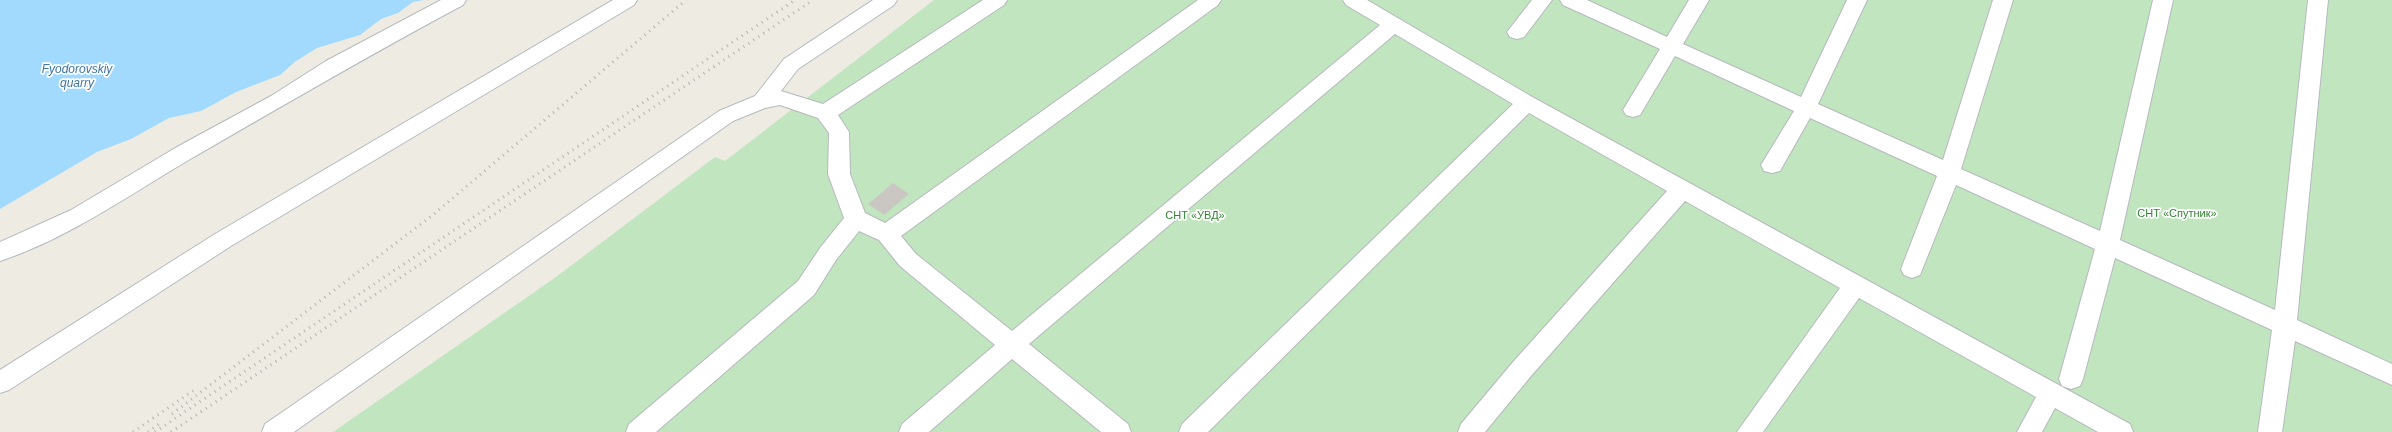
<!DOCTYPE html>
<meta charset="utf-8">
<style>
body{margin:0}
canvas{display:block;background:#eeebe3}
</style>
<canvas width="2392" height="432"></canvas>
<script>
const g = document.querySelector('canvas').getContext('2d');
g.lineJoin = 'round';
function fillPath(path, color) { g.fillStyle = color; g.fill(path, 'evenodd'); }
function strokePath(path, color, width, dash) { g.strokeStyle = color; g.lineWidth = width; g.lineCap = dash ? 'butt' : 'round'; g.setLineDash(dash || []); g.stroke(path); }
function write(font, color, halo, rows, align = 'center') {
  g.font = font + ' Arial,sans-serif'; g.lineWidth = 3.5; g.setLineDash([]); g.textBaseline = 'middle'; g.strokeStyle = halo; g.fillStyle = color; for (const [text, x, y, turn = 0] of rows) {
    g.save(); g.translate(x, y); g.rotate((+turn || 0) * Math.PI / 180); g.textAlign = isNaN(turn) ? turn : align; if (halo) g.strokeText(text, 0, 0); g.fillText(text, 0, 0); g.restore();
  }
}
const green = new Path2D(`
 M 934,0 L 2392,0 L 2392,432 L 333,432 L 556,277 L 715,157 L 725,161 Z`);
const water = new Path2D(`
 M 0,0 L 424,0 L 413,2 L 398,13 L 381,19 L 360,35 L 317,48 L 296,61 L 280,75 L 236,92 L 201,111 L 169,118 L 131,139 L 97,152 L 0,209 Z`);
const building = new Path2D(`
 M 893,183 L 909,194 L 884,215 L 868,204 Z`);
const minor = new Path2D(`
 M 441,0 L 466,0 L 463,5 C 371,54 282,106 192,158 C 129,195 69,238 0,261 L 0,242 L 71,210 L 177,147 L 271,96 L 326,61 Z
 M 613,0 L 637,0 L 634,5 L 231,246 L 9,390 L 0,393 L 0,370 L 215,234 Z
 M 873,0 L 897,0 L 894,5 L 798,69 L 781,91 L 823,104 L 983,0 L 1007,0 L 1004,5 L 838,115 L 849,132 L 850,174 L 865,213 L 885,223 L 1198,0 L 1221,0 L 1218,5 L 901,236 L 916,254 L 1012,331 L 1380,25 L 1346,5 L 1343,0 L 1367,0 L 1534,98 L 2130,424 L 2133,432 L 2098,432 L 2055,408 L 2042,432 L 2017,432 L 2036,397 L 1859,298 L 1763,432 L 1737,432 L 1840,288 L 1685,201 L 1531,376 L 1485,432 L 1458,432 L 1461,424 L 1513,362 L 1667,191 L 1529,113 L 1208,432 L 1179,432 L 1182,424 L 1513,104 L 1395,34 L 1029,344 L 1128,424 L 1131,432 L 1101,432 L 1012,359 L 929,432 L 899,432 L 902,424 L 995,345 L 900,266 L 879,240 L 859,231 L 836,260 L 814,295 L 656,432 L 626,432 L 629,424 L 798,281 L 820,248 L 844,218 L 828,174 L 829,133 L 818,118 L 780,105 L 765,108 L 733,121 L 294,432 L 262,432 L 265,424 L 719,111 L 755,96 L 784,59 Z
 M 1532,0 L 1552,0 L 1524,37 L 1517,39 L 1510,37 L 1507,32 Z
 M 1560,0 L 1587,0 L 1667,37 L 1689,0 L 1709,0 L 1683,44 L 1801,97 L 1847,0 L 1867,0 L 1818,104 L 1943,160 L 1993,0 L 2013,0 L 1961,169 L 2100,231 L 2153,0 L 2173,0 L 2120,240 L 2275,310 L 2308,0 L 2328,0 L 2297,320 L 2392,364 L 2392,385 L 2295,341 L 2282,432 L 2258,432 L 2272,330 L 2115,258 L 2083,379 L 2080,386 L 2071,389 L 2062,386 L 2059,379 L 2095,249 L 1956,185 L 1920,275 L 1912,278 L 1904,275 L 1901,269 L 1937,176 L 1810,118 L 1780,171 L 1772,173 L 1764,171 L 1761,165 L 1794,111 L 1675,56 L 1640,115 L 1633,117 L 1626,115 L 1623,110 L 1660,49 L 1563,5 Z`);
const rail = new Path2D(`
 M 172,414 L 434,214 L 686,0
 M 133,432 L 197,388
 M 148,432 L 159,424
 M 155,432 L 795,0
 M 171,432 L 813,0`);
const parkNames = [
 ["СНТ «Спутник»",2177,214],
 ["СНТ «УВД»",1195,216]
];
const waterNames = [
 ["Fyodorovskiy",77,70],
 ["quarry",77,84]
];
fillPath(green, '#c1e5bf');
fillPath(water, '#a2dafe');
fillPath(building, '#cac7c2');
strokePath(minor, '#b5b9bd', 2);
fillPath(minor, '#fff');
strokePath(rail, '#b2b3b3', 3, [1, 5]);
write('11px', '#348135', '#fff', parkNames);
write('italic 12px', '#3d75a7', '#fff', waterNames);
</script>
